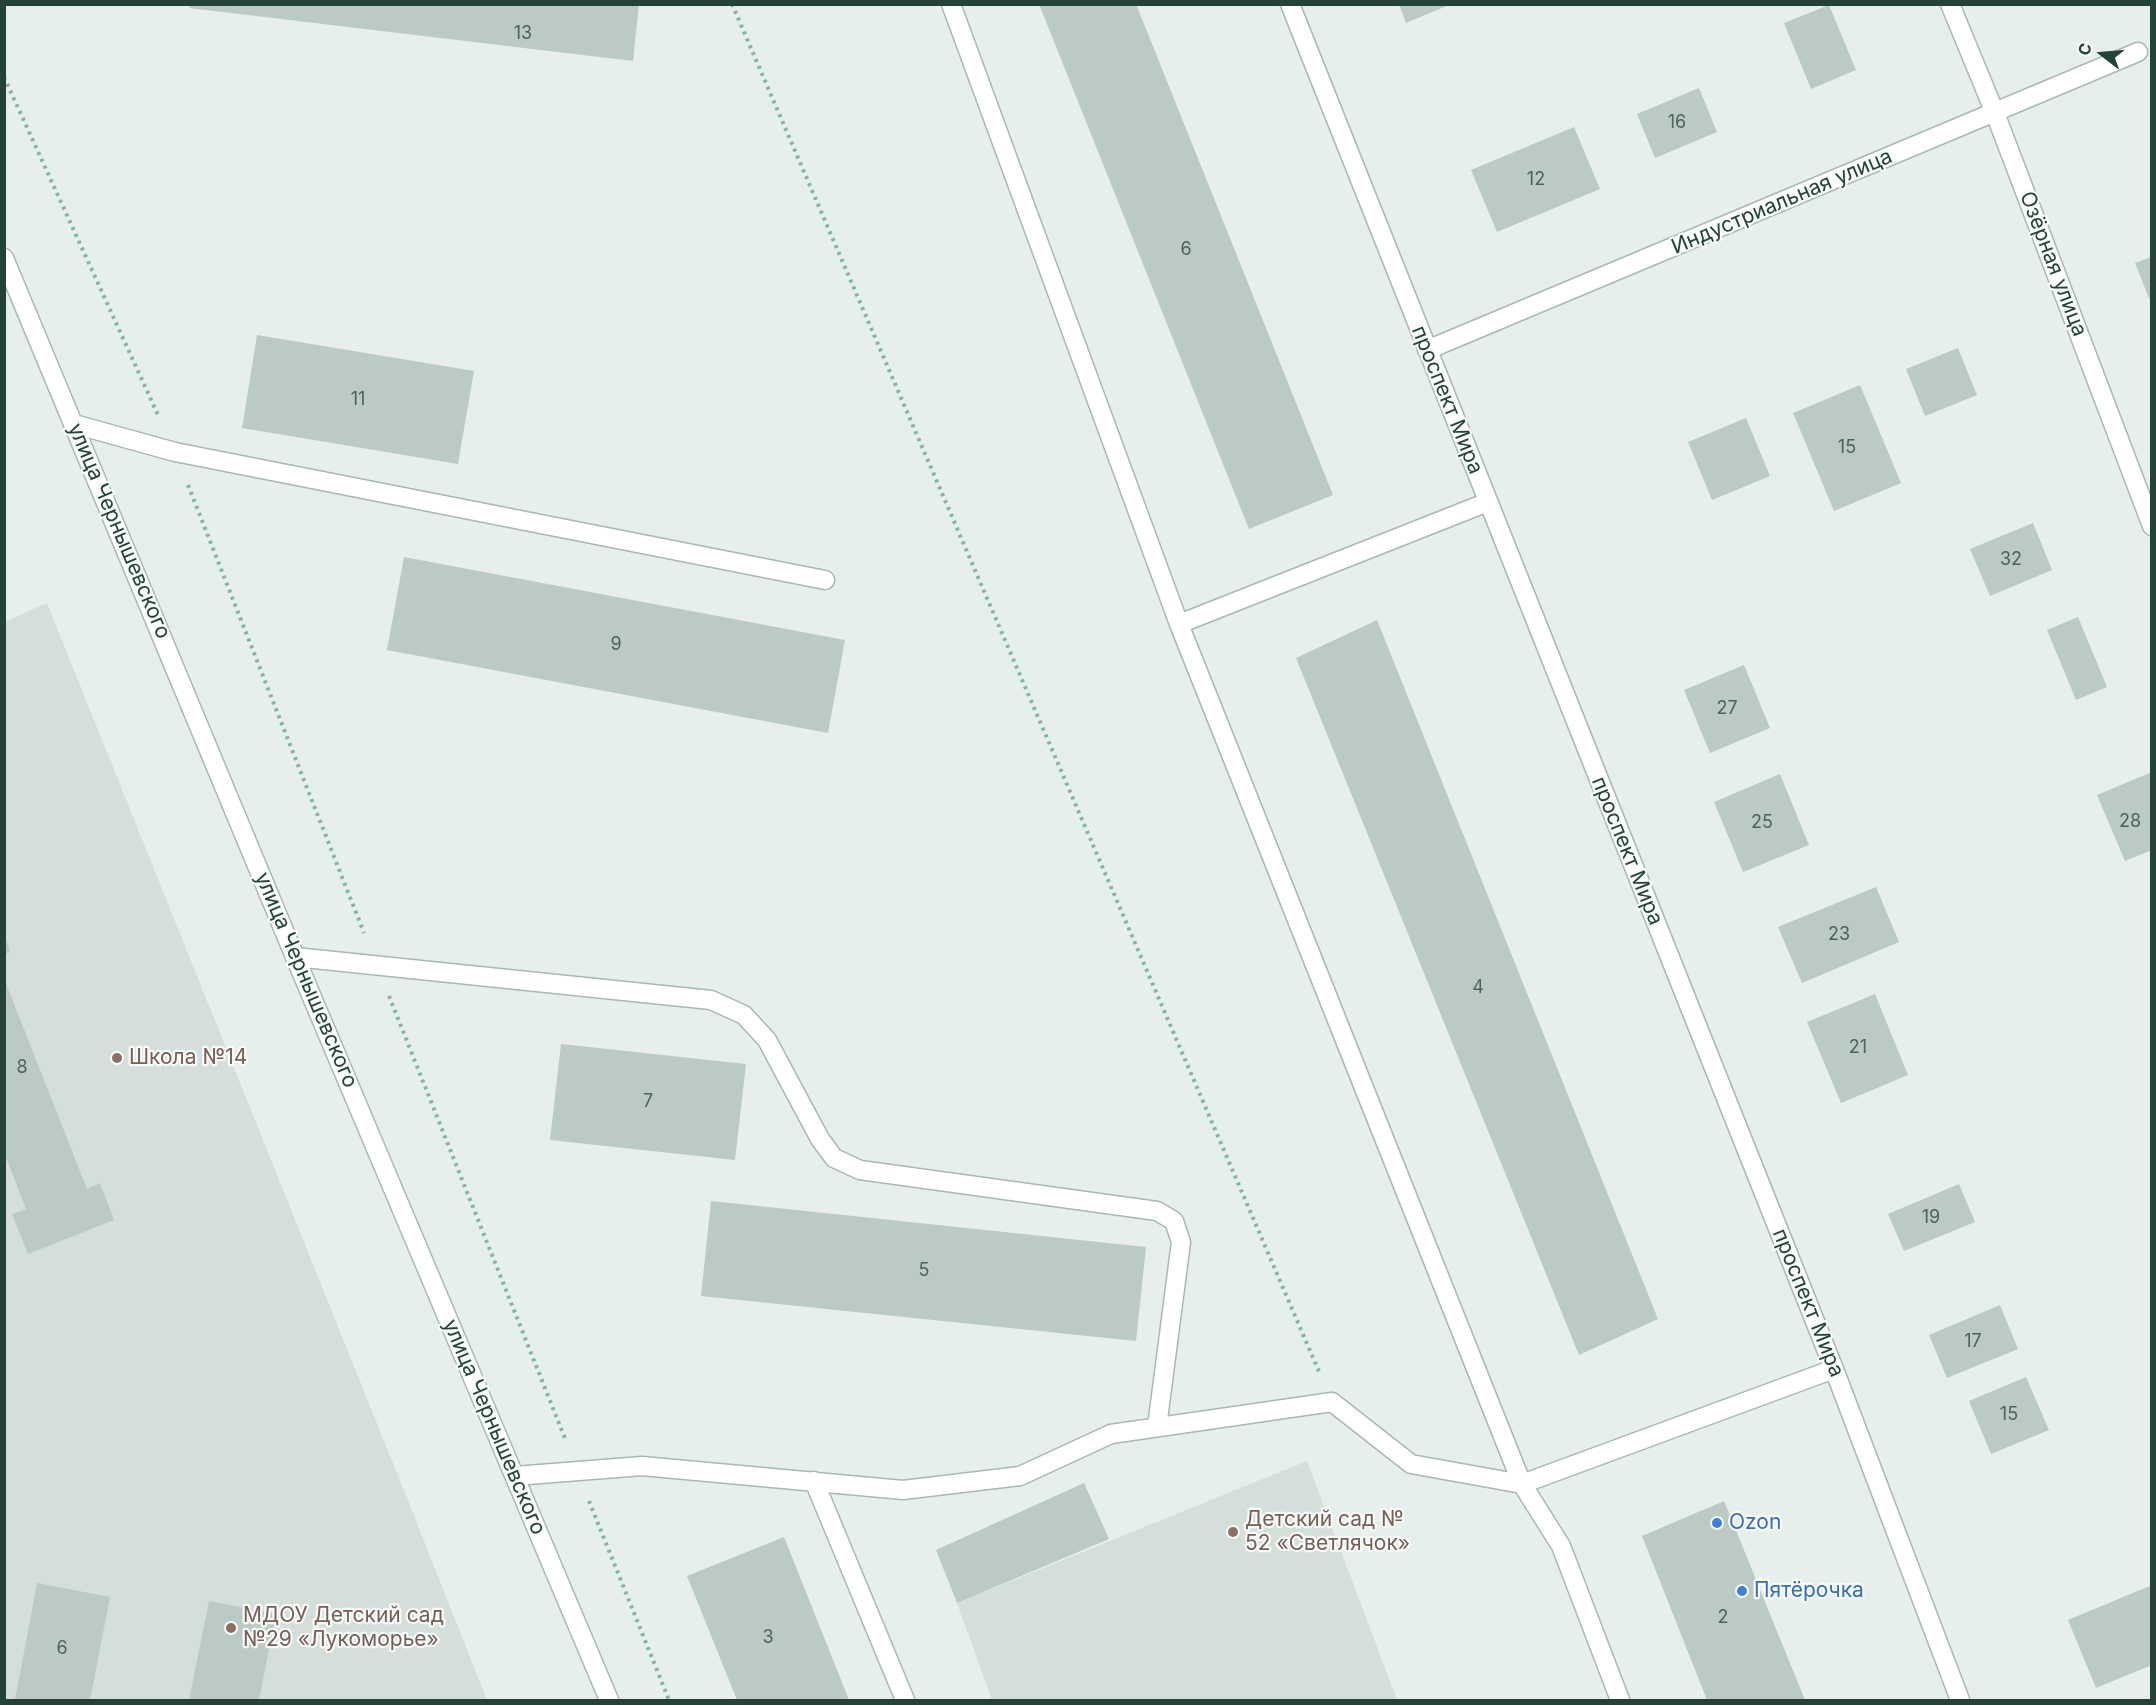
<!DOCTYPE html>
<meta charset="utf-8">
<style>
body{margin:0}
#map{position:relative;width:2156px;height:1705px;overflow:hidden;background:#e6efeb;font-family:Inter,sans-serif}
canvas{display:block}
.frame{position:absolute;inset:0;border:6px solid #24423a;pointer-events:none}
.north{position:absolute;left:2072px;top:24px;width:60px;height:60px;-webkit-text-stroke:4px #f7fbf9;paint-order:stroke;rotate:286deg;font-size:16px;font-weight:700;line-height:24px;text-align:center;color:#24423a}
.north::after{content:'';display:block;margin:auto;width:21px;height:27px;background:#24423a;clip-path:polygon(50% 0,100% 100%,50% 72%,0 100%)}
</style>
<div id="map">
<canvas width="2156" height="1705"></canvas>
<div class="frame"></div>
<div class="north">С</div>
</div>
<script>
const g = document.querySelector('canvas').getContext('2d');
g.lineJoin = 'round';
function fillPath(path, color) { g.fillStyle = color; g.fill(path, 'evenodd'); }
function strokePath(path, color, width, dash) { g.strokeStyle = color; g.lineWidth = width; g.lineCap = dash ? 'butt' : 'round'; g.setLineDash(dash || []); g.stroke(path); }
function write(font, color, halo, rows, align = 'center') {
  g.font = font + ' Inter,sans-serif'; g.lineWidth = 4.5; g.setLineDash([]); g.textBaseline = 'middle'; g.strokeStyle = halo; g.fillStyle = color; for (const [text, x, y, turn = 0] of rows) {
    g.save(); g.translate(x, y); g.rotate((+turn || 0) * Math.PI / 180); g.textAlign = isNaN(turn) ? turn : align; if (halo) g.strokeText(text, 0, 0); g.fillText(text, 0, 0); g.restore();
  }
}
const built = new Path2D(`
 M 47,603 L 409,1503 L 487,1700 L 5,1700 L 4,622 Z
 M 1307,1461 L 1397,1700 L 992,1700 L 957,1603 Z`);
const building = new Path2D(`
 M 190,4 L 639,4 L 633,61 L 189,8 Z
 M 1039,4 L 1136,4 L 1333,495 L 1249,529 Z
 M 1399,4 L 1449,4 L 1449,5 L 1406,23 Z
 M 1829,5 L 1856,70 L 1811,89 L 1784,23 Z
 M 1699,88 L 1717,132 L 1655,158 L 1637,114 Z
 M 1574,127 L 1600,189 L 1497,232 L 1471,170 Z
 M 2152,257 L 2152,303 L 2151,303 L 2135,263 Z
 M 257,335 L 474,371 L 458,464 L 242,428 Z
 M 1958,348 L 1977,395 L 1925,416 L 1906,369 Z
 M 1860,385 L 1901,483 L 1834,511 L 1793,413 Z
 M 1746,418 L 1770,476 L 1712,500 L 1688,442 Z
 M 2033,523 L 2052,570 L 1990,596 L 1970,549 Z
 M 404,557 L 845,640 L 828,733 L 387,650 Z
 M 2078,617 L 2107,687 L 2076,700 L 2047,630 Z
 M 1377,620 L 1658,1319 L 1579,1355 L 1296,658 Z
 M 1744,665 L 1770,728 L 1710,753 L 1684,690 Z
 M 2152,772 L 2152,850 L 2125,861 L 2097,795 Z
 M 1780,774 L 1809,845 L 1743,872 L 1714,802 Z
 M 1876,887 L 1899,942 L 1802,983 L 1778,927 Z
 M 5,936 L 10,951 L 5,954 Z
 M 5,981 L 87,1189 L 100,1183 L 114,1220 L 28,1254 L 12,1214 L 26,1209 L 5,1155 Z
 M 1875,994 L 1908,1075 L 1841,1103 L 1807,1022 Z
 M 561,1044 L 746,1064 L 735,1160 L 550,1140 Z
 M 1959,1184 L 1975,1222 L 1904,1251 L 1888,1214 Z
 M 711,1201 L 1146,1247 L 1136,1341 L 701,1296 Z
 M 2000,1305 L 2018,1349 L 1947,1378 L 1929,1335 Z
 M 2026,1377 L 2049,1430 L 1991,1454 L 1969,1401 Z
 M 1084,1483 L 1109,1539 L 957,1603 L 936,1550 Z
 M 1724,1501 L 1805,1700 L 1707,1700 L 1642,1536 Z
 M 784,1537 L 849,1700 L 737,1700 L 687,1576 Z
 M 37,1583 L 110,1597 L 90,1700 L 15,1700 Z
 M 2152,1585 L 2152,1665 L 2096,1688 L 2068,1620 Z
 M 209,1601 L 276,1614 L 259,1700 L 189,1700 Z`);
const path = new Path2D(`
 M 732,4 L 1320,1374
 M 4,77 L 158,415
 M 188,485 L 364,933
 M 389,996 L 566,1441
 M 589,1501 L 669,1700`);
const minor = new Path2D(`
 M 951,4 L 1179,624 L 1522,1484 L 1561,1546 L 1620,1700
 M 1290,4 L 1834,1369 L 1960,1700
 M 1950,4 L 1995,113 L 2152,526
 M 4,258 L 295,957 L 609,1700
 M 1427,350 L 2138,52
 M 74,424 L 175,452 L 825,580
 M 1179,624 L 1488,502
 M 295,957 L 711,1000 L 744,1015 L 767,1040 L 820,1139 L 834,1158 L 860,1170 L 1157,1211 L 1174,1221 L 1181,1242 L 1157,1427
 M 515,1476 L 642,1466 L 903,1490 L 1020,1476 L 1111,1434 L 1332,1402 L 1411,1464 L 1522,1484 L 1834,1369
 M 814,1481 L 905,1700`);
const markers = [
 [117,1058,6,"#8d6e63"],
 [1717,1523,6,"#3f7fe0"],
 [1233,1532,6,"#8d6e63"],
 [1742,1591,6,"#3f7fe0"],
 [231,1628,6,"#8d6e63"]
];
const numberNames = [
 ["13",523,34],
 ["16",1677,123],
 ["12",1536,180],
 ["6",1186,250],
 ["11",358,400],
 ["15",1847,448],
 ["32",2011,560],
 ["9",616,645],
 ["27",1727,709],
 ["28",2130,822],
 ["25",1762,823],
 ["23",1839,935],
 ["4",1478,988],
 ["21",1858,1048],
 ["8",22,1068],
 ["7",648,1102],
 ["19",1931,1218],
 ["5",924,1271],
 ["17",1973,1342],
 ["15",2009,1415],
 ["2",1723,1618],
 ["3",768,1638],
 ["6",62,1649]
];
const streetNames = [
 ["Индустриальная улица",1782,202,-23],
 ["Озёрная улица",2053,264,69],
 ["проспект Мира",1447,400,68],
 ["улица Чернышевского",119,531,67],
 ["проспект Мира",1627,851,68],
 ["улица Чернышевского",306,980,67],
 ["проспект Мира",1808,1303,68],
 ["улица Чернышевского",494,1427,67]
];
const educationNames = [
 ["Школа №14",129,1058],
 ["Детский сад №",1245,1520],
 ["52 «Светлячок»",1245,1544],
 ["МДОУ Детский сад",243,1616],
 ["№29 «Лукоморье»",243,1640]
];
const shopNames = [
 ["Ozon",1729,1523],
 ["Пятёрочка",1754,1591]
];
fillPath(built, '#d4dfda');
fillPath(building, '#bbcac4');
strokePath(minor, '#a8b8b2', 21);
strokePath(path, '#86b3a5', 4, [3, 4.5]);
strokePath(minor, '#fff', 18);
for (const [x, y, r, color] of markers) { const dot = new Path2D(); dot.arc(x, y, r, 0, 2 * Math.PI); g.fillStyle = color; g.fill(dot); strokePath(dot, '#f7fbf9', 2); }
write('18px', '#4a645c', null, numberNames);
write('21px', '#24423a', '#f7fbf9', streetNames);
write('21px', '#785e54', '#f7fbf9', educationNames, 'left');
write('21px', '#366cbe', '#f7fbf9', shopNames, 'left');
</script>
